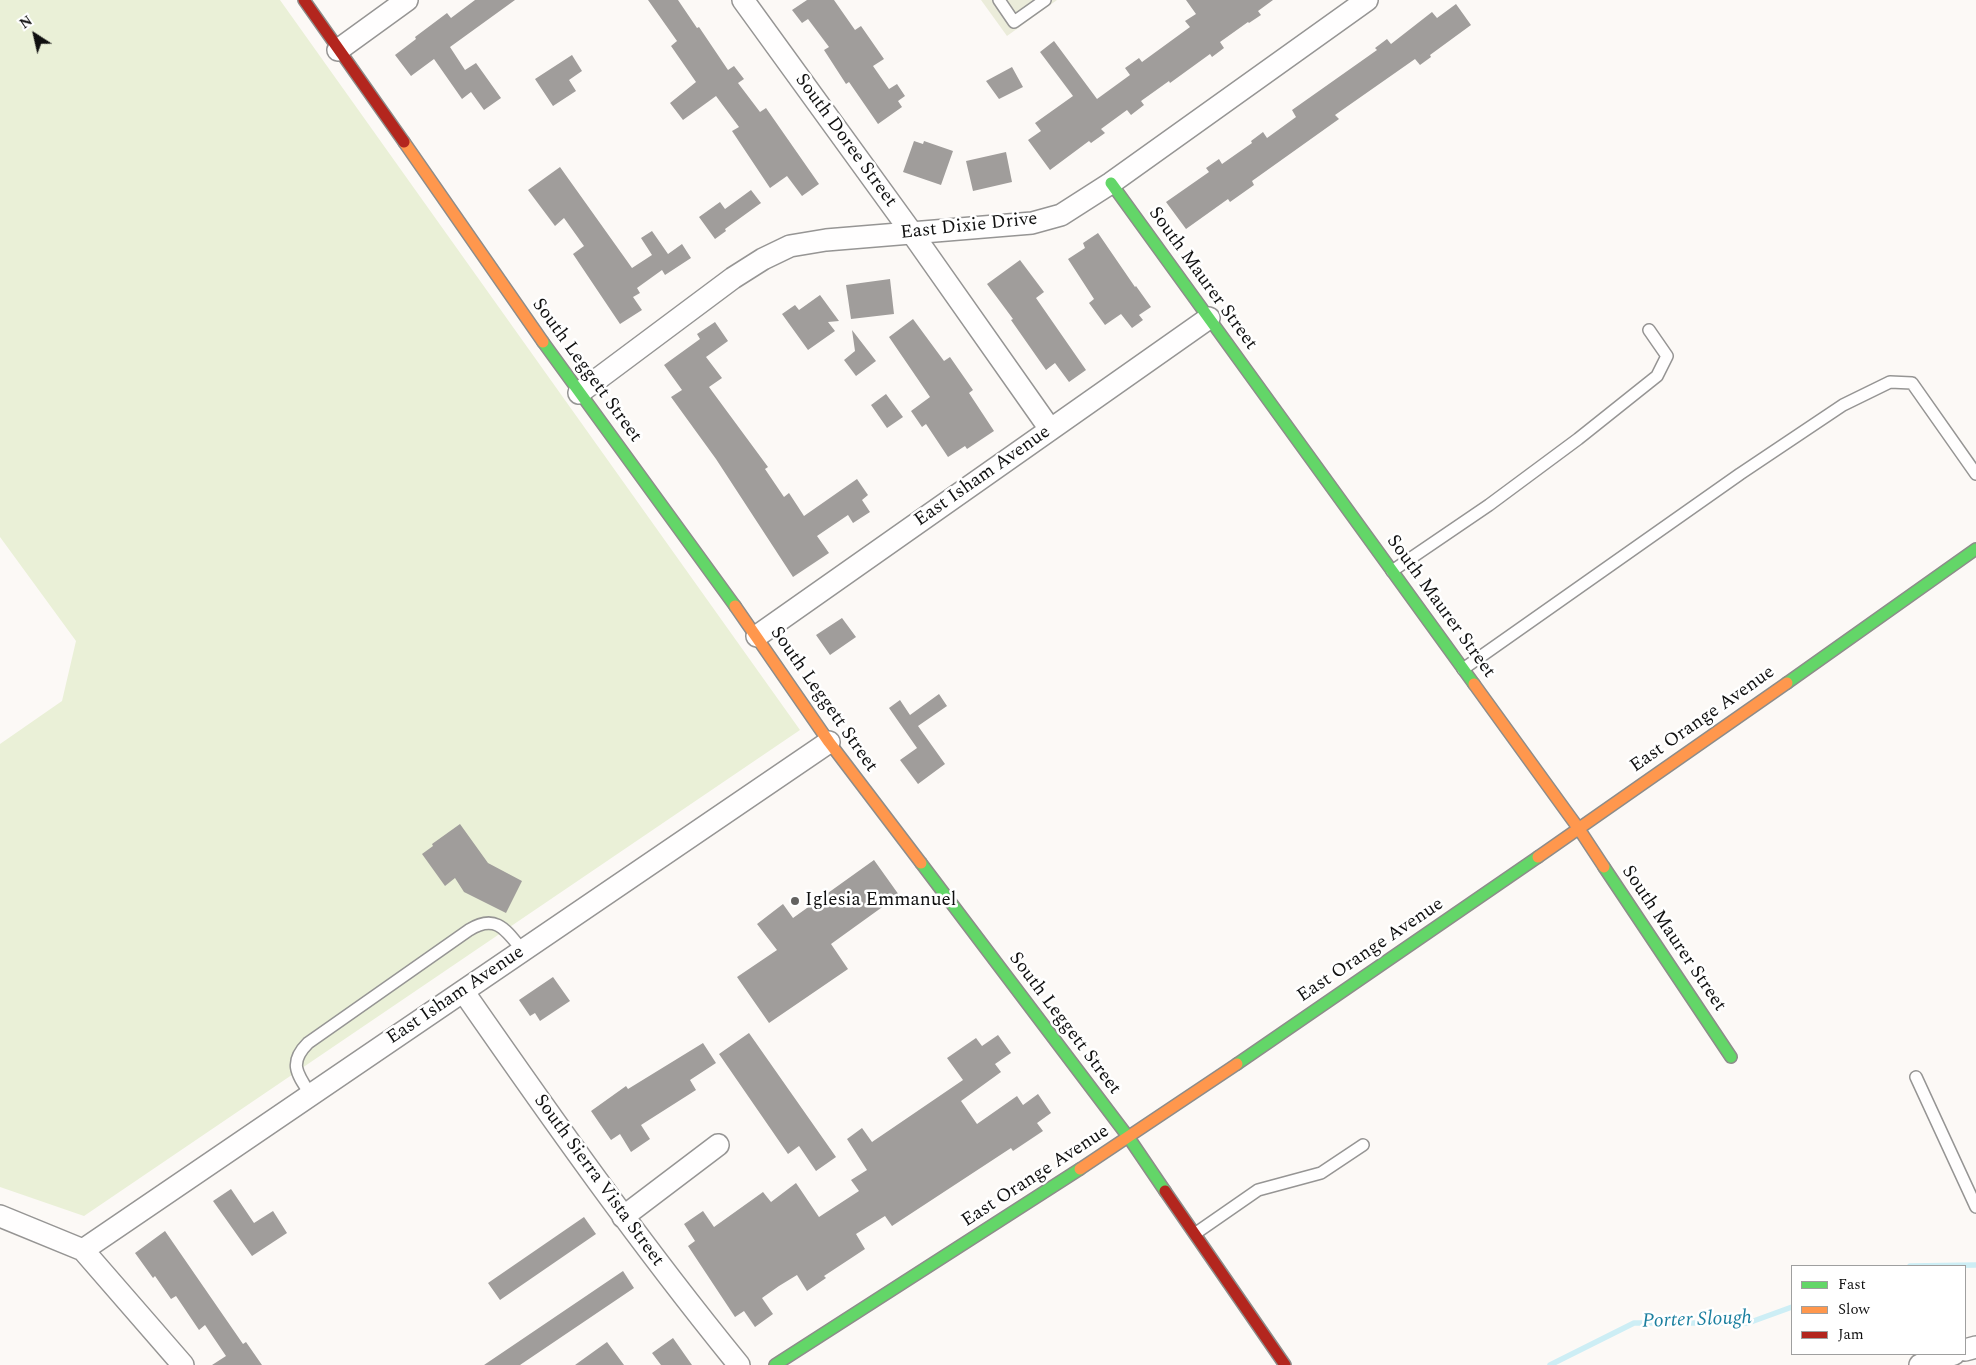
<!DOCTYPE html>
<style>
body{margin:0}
#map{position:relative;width:1976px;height:1365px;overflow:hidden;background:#fcf9f6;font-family:Spectral,serif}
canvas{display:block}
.legend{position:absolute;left:1791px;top:1265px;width:175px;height:90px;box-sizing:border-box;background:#fff;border:1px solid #9f9f9f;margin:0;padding:6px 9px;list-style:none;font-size:15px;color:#101010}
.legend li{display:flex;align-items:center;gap:10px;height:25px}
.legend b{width:25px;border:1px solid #9f9f9f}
.north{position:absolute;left:10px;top:10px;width:50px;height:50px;-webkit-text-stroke:4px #fff;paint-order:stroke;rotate:325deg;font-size:14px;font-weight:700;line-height:20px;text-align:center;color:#101010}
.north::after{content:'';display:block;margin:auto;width:18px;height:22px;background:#101010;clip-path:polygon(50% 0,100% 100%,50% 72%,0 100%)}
</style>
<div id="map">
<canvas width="1976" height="1365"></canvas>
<ul class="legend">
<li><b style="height:6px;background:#63d668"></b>Fast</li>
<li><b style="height:6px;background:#ff974d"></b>Slow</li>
<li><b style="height:6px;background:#b3261e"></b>Jam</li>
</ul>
<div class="north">N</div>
</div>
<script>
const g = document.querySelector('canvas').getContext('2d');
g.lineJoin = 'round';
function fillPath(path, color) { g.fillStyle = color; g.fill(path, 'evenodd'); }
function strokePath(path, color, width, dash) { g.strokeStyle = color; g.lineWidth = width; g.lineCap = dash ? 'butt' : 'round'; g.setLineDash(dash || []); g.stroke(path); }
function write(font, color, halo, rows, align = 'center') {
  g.font = font + ' Spectral,serif'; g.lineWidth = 5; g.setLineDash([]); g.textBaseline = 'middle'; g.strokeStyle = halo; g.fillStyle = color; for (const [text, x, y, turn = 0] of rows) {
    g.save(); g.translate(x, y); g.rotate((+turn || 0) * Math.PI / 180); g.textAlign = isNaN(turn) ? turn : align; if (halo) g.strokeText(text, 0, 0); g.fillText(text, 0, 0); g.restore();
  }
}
const green = new Path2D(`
 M 0,0 L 280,0 L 800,730 L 84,1216 L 0,1187 L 0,744 L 62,701 L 76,641 L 0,537 Z`);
const cemetery = new Path2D(`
 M 981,0 L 1057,0 L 1007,36 Z`);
const stream = new Path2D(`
 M 1910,1266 L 1976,1265
 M 1550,1365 L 1634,1323 L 1748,1323 L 1792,1307`);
const building = new Path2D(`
 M 475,0 L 515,0 L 450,47 L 465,70 L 476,63 L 501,98 L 484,110 L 471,92 L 462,99 L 434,59 L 411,76 L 395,55 L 416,39 L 415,37 L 447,13 L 451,18 Z
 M 648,0 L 678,0 L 697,28 L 699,27 L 728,70 L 734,66 L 744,79 L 738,83 L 760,112 L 766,108 L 819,184 L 802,196 L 787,176 L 770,188 L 732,131 L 739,127 L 716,96 L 683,120 L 670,103 L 696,82 L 671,46 L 677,41 Z
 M 807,0 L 834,0 L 855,30 L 861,26 L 884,59 L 873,66 L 889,89 L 897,84 L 905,96 L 898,101 L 902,107 L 878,124 L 849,82 L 846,84 L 824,50 L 829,47 L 808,19 L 802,23 L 792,10 Z
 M 1186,0 L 1273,0 L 1258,11 L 1261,15 L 1249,23 L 1248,22 L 1220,42 L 1224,48 L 1212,57 L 1210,54 L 1170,83 L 1169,81 L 1141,101 L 1144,105 L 1131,115 L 1127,110 L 1101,129 L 1105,133 L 1091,143 L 1089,141 L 1050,170 L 1028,140 L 1041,131 L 1035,123 L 1073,96 L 1040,52 L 1054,41 L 1097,99 L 1130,75 L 1125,68 L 1139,58 L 1142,62 L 1190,27 L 1185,21 L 1196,14 Z
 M 1456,4 L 1471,25 L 1430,55 L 1431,57 L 1420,65 L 1415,59 L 1335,115 L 1339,119 L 1252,181 L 1254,185 L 1230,202 L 1228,199 L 1186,229 L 1166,202 L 1209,172 L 1206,168 L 1219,159 L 1222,164 L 1252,143 L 1251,141 L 1263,132 L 1267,138 L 1296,117 L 1292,110 L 1377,50 L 1375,48 L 1387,39 L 1391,44 L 1432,12 L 1437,18 Z
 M 572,55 L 582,71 L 569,80 L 576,91 L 553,106 L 535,79 Z
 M 1012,67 L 1023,87 L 999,99 L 986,81 Z
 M 914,141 L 923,144 L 924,141 L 953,151 L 941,185 L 903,172 Z
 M 1006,152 L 1012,182 L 973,191 L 966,161 Z
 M 560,167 L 632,268 L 652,255 L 641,238 L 652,231 L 668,254 L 682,244 L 691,258 L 665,275 L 662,270 L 637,288 L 640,293 L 633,297 L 642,310 L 620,324 L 573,254 L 584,246 L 564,218 L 555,226 L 528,190 Z
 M 751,190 L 761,203 L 725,229 L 726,231 L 715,239 L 699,217 L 720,202 L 725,209 Z
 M 1098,233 L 1135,287 L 1136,286 L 1151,307 L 1139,315 L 1143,320 L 1132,328 L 1121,314 L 1105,325 L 1089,303 L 1094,299 L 1068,259 L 1085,248 L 1083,243 Z
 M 1020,260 L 1044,292 L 1036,298 L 1086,370 L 1069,382 L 1055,363 L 1046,370 L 1011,320 L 1013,319 L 987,284 Z
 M 890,279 L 894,314 L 851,319 L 846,285 Z
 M 820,295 L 839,321 L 828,322 L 835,331 L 808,350 L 782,314 L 795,305 L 799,310 Z
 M 913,319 L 944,361 L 950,357 L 973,390 L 969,393 L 994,431 L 967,449 L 965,446 L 948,457 L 926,424 L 922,427 L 911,411 L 930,397 L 889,337 Z
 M 715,322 L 728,341 L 706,357 L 722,378 L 709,387 L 768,467 L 765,469 L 784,497 L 789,493 L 804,516 L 857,479 L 868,495 L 862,500 L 870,512 L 853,523 L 848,515 L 817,536 L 829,553 L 793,577 L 716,459 L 671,397 L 682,390 L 664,365 L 700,339 L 697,334 Z
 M 852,330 L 876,361 L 856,376 L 844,360 L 855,351 Z
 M 886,394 L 903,417 L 887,428 L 871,405 Z
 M 842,618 L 856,637 L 830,655 L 816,635 Z
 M 939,694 L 947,706 L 918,726 L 945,764 L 918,784 L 900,760 L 917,748 L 889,708 L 900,700 L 910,715 Z
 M 460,824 L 488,863 L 522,881 L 506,913 L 464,892 L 455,878 L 445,886 L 422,854 L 433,846 L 432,844 Z
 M 874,860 L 899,895 L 831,944 L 848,969 L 769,1023 L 737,977 L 777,950 L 757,924 L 783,904 L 793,918 Z
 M 553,977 L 570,1001 L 540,1021 L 535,1013 L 530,1016 L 519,1000 Z
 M 749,1033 L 836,1157 L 816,1171 L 799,1146 L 788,1154 L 719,1054 Z
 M 998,1035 L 1011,1053 L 995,1064 L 1001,1072 L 961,1101 L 977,1124 L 1017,1096 L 1023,1105 L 1038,1094 L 1051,1113 L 1037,1123 L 1043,1131 L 1013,1151 L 1011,1148 L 892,1226 L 885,1216 L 856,1234 L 865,1249 L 824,1276 L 826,1278 L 807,1291 L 797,1275 L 779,1286 L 762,1298 L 773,1314 L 755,1327 L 744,1311 L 735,1317 L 688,1246 L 695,1241 L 684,1224 L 703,1211 L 714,1227 L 763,1192 L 771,1202 L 796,1183 L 819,1217 L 859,1191 L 851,1180 L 867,1170 L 847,1139 L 862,1128 L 872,1142 L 963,1080 L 947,1058 L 976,1038 L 982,1046 Z
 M 703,1043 L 716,1063 L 690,1080 L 696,1090 L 641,1125 L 650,1139 L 631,1152 L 620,1134 L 611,1140 L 591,1111 L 626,1086 L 628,1089 Z
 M 231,1189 L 254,1223 L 273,1211 L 287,1233 L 252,1256 L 213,1201 Z
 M 584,1217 L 596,1234 L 500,1300 L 488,1283 Z
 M 165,1231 L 243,1344 L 246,1342 L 262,1365 L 212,1365 L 226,1356 L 205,1325 L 199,1330 L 176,1296 L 171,1299 L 155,1276 L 153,1278 L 135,1253 Z
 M 623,1271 L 634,1288 L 520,1365 L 484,1365 Z
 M 673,1338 L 692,1365 L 661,1365 L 652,1353 Z
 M 607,1342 L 624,1365 L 575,1365 Z`);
const lane = new Path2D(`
 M 999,0 L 1014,22 L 1045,0
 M 1392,571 L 1489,505 L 1578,439 L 1657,376 L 1667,356 L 1649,330
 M 1463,669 L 1740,474 L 1843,405 L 1890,382 L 1912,383 L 1976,474
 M 1916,1077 L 1976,1207
 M 311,1095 C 297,1074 288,1063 308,1043 L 469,930 C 496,913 506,930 523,951
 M 1196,1233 L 1258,1190 L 1321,1173 L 1363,1145`);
const street = new Path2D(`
 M 743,0 L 912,233 L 1050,429
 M 338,50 L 407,0
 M 579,393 L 733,278 L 763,259 L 790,246 L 826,240 L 1032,223 L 1061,215 L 1111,183 L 1367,0
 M 757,636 L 1209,318
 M 463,991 C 552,1119 641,1245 739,1365
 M 0,1216 L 83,1250 L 183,1365
 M 623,1217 L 718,1145
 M 83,1250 L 829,742
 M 1965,1350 L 1976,1347
 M 1920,1365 L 1954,1354`);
const fast = new Path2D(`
 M 1111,183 L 1474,684
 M 543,342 L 735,606
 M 1787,683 L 1976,549
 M 921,863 L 1129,1138 L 1165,1191
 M 1604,867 L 1731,1057
 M 1237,1064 L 1538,857
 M 775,1365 L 1080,1169`);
const slow = new Path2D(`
 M 404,142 L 543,342
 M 735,606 L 829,742 L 921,863
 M 1474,684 L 1579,829 L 1604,867
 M 1538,857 L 1787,683
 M 1080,1169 L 1237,1064`);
const jam = new Path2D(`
 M 304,0 L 404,142
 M 1165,1191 L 1285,1365`);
const markers = [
 [795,901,5,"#636260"]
];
const streetNames = [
 ["South Doree Street",845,141,54],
 ["East Dixie Drive",969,227,-6],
 ["South Maurer Street",1202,279,54],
 ["South Leggett Street",586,371,54],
 ["East Isham Avenue",983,477,-35],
 ["South Maurer Street",1440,607,54],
 ["South Leggett Street",823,700,55],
 ["East Orange Avenue",1703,720,-35],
 ["South Maurer Street",1673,939,56],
 ["East Orange Avenue",1371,951,-34],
 ["East Isham Avenue",456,996,-34],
 ["South Leggett Street",1064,1024,53],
 ["East Orange Avenue",1036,1177,-33],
 ["South Sierra Vista Street",598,1181,54]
];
const poiNames = [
 ["Iglesia Emmanuel",805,901]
];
const waterNames = [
 ["Porter Slough",1697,1321,-2]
];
fillPath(green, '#eaf0d7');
fillPath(cemetery, '#ebecda');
strokePath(stream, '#cdeef5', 5.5);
fillPath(building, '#a09d9b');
strokePath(lane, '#969594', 14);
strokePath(street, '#969594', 24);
strokePath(fast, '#8d8c8a', 14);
strokePath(slow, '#8d8c8a', 14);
strokePath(jam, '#8d8c8a', 14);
strokePath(lane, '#fffefe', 11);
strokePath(street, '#fffefe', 21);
strokePath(fast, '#63d668', 11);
strokePath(slow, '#ff974d', 11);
strokePath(jam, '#b3261e', 11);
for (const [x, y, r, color] of markers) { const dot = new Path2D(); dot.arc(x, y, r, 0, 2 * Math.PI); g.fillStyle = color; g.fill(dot); strokePath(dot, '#fff', 2); }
write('19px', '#101010', '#fff', streetNames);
write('19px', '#101010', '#fff', poiNames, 'left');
write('italic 20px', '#1b7f9f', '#fff', waterNames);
</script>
